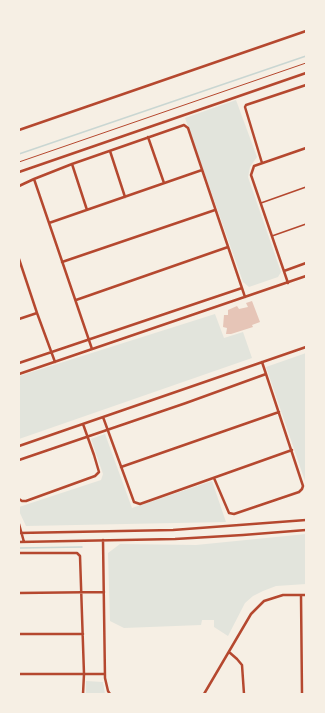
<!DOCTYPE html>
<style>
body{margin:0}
#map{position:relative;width:325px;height:713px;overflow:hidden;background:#f6efe4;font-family:Lora,serif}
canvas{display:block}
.frame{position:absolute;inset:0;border:20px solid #f6efe4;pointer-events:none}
</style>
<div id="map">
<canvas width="325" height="713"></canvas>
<div class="frame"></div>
</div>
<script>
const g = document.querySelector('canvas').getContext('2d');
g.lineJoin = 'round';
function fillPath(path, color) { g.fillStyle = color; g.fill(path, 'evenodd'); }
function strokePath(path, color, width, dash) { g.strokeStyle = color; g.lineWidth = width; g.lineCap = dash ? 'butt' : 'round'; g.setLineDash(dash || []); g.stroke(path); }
const green = new Path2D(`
 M 236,100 L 257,157 L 250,167 L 248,177 L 281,272 L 278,277 L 249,287 L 243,282 L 185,118 Z
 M 215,314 L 224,338 L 243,332 L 252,358 L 19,439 L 19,376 Z
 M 306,353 L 306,484 L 266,367 Z
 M 105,434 L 132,508 L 212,481 L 226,522 L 26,526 L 19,511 L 19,507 L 101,480 L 103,474 L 91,439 Z
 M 306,534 L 306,584 L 276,586 L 263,591 L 253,596 L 245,603 L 228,636 L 214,627 L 214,620 L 202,620 L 201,625 L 124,628 L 110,621 L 108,553 L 120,544 L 196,545 Z
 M 86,681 L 103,682 L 105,694 L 86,694 Z`);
const stream = new Path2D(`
 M 19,154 L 306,56
 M 19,548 L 82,547`);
const building = new Path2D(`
 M 252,301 L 260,322 L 252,325 L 253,327 L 231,334 L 226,334 L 227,328 L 223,327 L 224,315 L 228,315 L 228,310 L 237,306 L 239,309 L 248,307 L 246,303 Z`);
const path = new Path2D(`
 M 19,162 L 306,63`);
const service = new Path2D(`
 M 261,203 L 306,187
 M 272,236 L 306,224`);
const minor = new Path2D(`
 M 19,130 L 306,31
 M 148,137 L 164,183
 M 110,151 L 125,197
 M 262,163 L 245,107 L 246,105 L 306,85
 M 72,164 L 87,210
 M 19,172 L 306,73
 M 34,179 L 92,349
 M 19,186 L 34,179 L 72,164 L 184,125 L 188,128 L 245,297
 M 49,223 L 202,170
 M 19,259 L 37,313 L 55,362
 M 62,262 L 215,210
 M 284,271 L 306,263
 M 288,283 L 251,175 L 254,166 L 306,148
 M 76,300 L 228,247
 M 19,319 L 37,313
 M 262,362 L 266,374
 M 19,363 L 242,288
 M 19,374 L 306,276
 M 103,417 L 134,502 L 140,504 L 292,450
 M 19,446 L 306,347
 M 19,460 L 186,403 L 266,374 L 303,486 L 302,489 L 299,492 L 234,514 L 229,513 L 214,478
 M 121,467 L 279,412
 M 19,499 L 22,501 L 26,501 L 95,476 L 99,472 L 94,455 L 83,424
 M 19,524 L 24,542
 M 19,533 L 173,530 L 306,520
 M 103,540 L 105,678 L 108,691 L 110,694
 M 19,542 L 175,539 L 243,535 L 306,530
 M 19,553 L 77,553 L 80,556 L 84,674 L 83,694
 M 19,593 L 104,592
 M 301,595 L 302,694
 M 19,634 L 83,634
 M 229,652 L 237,659 L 242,665 L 244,694
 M 19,674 L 105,674
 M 204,694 L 251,614 L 264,601 L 283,595 L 306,595`);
fillPath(green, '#e2e4dc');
strokePath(stream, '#c9d6d2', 1.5);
fillPath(building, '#e6c5b7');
strokePath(path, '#b5482f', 1);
strokePath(service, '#b5482f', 1.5);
strokePath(minor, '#b5482f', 2.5);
</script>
